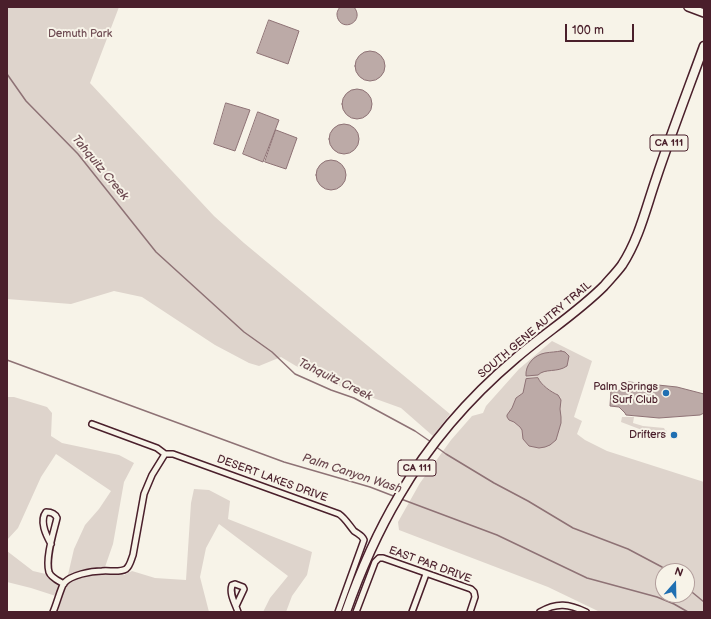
<!DOCTYPE html>
<style>
body{margin:0}
#map{position:relative;width:711px;height:619px;overflow:hidden;background:#f7f3e8;font-family:"Balsamiq Sans",sans-serif}
canvas{display:block}
.frame{position:absolute;inset:0;border:8px solid #4a1f2b;pointer-events:none}
.north{position:absolute;left:655px;top:563px;width:40px;height:40px;box-sizing:border-box;background:#f7f3e8;border:1px solid #b29e9c;border-radius:50%;rotate:20deg;font-size:11px;font-weight:700;line-height:16px;text-align:center;color:#4a1f2b}
.north::after{content:'';display:block;margin:auto;width:14px;height:18px;background:#1f6fb2;clip-path:polygon(50% 0,100% 100%,50% 72%,0 100%)}
.scale{position:absolute;left:565px;top:24px;width:69px;height:18px;box-sizing:border-box;border:2px solid #4a1f2b;border-top:0;padding-left:5px;font-size:12px;line-height:14px;white-space:nowrap;color:#4a1f2b;-webkit-text-stroke:3px #f7f3e8;paint-order:stroke}
</style>
<div id="map">
<canvas width="711" height="619"></canvas>
<div class="frame"></div>
<div class="north">N</div>
<div class="scale">100 m</div>
</div>
<script>
const g = document.querySelector('canvas').getContext('2d');
g.lineJoin = 'round';
function fillPath(path, color) { g.fillStyle = color; g.fill(path, 'evenodd'); }
function strokePath(path, color, width, dash) { g.strokeStyle = color; g.lineWidth = width; g.lineCap = dash ? 'butt' : 'round'; g.setLineDash(dash || []); g.stroke(path); }
function write(font, color, halo, rows, align = 'center') {
  g.font = font + ' "Balsamiq Sans",sans-serif'; g.lineWidth = 4; g.setLineDash([]); g.textBaseline = 'middle'; g.strokeStyle = halo; g.fillStyle = color; for (const [text, x, y, turn = 0] of rows) {
    g.save(); g.translate(x, y); g.rotate((+turn || 0) * Math.PI / 180); g.textAlign = isNaN(turn) ? turn : align; if (halo) g.strokeText(text, 0, 0); g.fillText(text, 0, 0); g.restore();
  }
}
const green = new Path2D(`
 M 7,7 L 119,7 L 90,83 L 214,216 L 244,243 L 450,414 L 433,436 L 401,408 L 340,386 L 296,366 L 281,357 L 259,366 L 249,363 L 215,345 L 142,297 L 114,291 L 71,304 L 7,299 Z
 M 552,341 L 592,361 L 574,417 L 582,421 L 577,434 L 585,440 L 607,451 L 704,482 L 704,612 L 600,612 L 548,587 L 399,530 L 398,522 L 420,483 L 451,440 L 472,416 L 483,413 L 486,406 L 519,369 ZM 663,571 L 687,571 L 687,595 L 663,595 Z
 M 7,397 L 14,397 L 47,407 L 52,413 L 51,436 L 62,443 L 119,455 L 134,463 L 124,482 L 113,544 L 105,567 L 124,575 L 132,571 L 155,578 L 186,580 L 191,503 L 194,489 L 209,490 L 230,501 L 228,519 L 312,552 L 307,575 L 292,596 L 286,612 L 263,612 L 270,598 L 288,576 L 219,524 L 206,548 L 200,577 L 209,612 L 57,612 L 62,598 L 31,588 L 7,582 L 7,551 L 33,571 L 67,579 L 74,549 L 85,525 L 99,509 L 111,491 L 56,454 L 41,477 L 18,528 L 7,540 Z
 M 622,417 L 634,417 L 633,423 L 643,426 L 664,428 L 665,430 L 667,431 L 666,433 L 664,433 L 663,438 L 621,422 Z`);
const water = new Path2D(`
 M 340,7 L 354,7 C 365,21 344,32 338,19 C 336,14 337,11 340,7 Z
 M 269,20 L 299,31 L 288,64 L 257,53 Z
 M355 66a15 15 0 1 1 30 0a15 15 0 1 1-30 0Z
 M342 104a15 15 0 1 1 30 0a15 15 0 1 1-30 0Z
 M 226,103 L 250,110 L 235,151 L 214,144 Z
 M 258,112 L 279,120 L 263,162 L 243,154 Z
 M329 139a15 15 0 1 1 30 0a15 15 0 1 1-30 0Z
 M 276,130 L 297,138 L 286,169 L 265,162 Z
 M316 175a15 15 0 1 1 30 0a15 15 0 1 1-30 0Z
 M 561,351 L 565,352 L 569,356 L 567,366 C 557,373 545,368 538,375 L 526,376 C 525,365 534,355 545,353 C 551,352 556,352 561,351 Z
 M 538,378 C 541,385 551,392 558,395 L 561,400 L 560,409 L 561,417 L 561,423 L 556,440 L 550,445 L 545,447 L 539,448 L 529,446 L 523,439 L 522,430 L 520,427 L 514,422 L 509,420 L 507,417 L 507,415 L 512,408 L 516,398 L 523,393 L 526,379 Z
 M 629,382 L 677,387 L 704,394 L 704,413 L 700,415 L 659,418 L 626,415 L 625,413 L 619,407 L 610,406 L 611,390 L 619,390 Z`);
const stream = new Path2D(`
 M 7,74 L 26,101 L 78,154 L 156,252 L 244,332 L 272,352 L 295,374 L 331,390 L 354,398 L 415,431 L 431,442
 M 7,360 L 284,462 L 370,487 L 396,497
 M 435,446 L 446,454 L 494,483 L 528,501 L 573,528 L 628,549 L 662,567 L 667,571
 M 401,499 L 497,535 L 587,578 L 657,597 L 674,604 L 688,612
 M 687,588 L 704,602`);
const street = new Path2D(`
 M 92,424 L 157,448 L 165,454 L 173,454 L 339,514 C 345,518 349,525 354,531 C 358,534 362,535 364,540 L 338,612
 M 51,544 C 46,535 39,521 46,512 C 51,512 55,513 57,518 C 54,531 45,558 49,572 C 51,578 59,581 64,584
 M 236,606 L 244,589 L 243,587 L 235,584 L 232,585 C 229,594 235,603 238,612
 M 53,612 C 56,606 61,587 64,583 C 71,575 91,571 102,571 C 109,570 119,573 126,569 C 130,566 131,560 133,555 L 144,494 L 152,475 L 165,454
 M 356,612 L 375,562 L 379,558 L 383,558 L 471,589 L 474,592 L 475,597 L 470,612
 M 412,612 L 426,574
 M 540,612 C 557,602 569,604 586,612`);
const secondary = new Path2D(`
 M 688,7 L 704,13`);
const primary = new Path2D(`
 M 346,612 C 360,572 377,533 399,496 C 429,444 470,397 516,358 C 545,333 577,313 604,286 C 610,279 617,272 622,265 C 639,239 646,208 656,179 C 671,134 688,90 704,46`);
const markers = [
 [666,393,4,"#1f6fb2"],
 [674,435,4,"#1f6fb2"]
];
const shields = [
 [669,143,38],
 [417,468,38]
];
const shieldNames = [
 ["CA 111",669,143],
 ["CA 111",417,468]
];
const parkNames = [
 ["Demuth Park",80,34]
];
const streetNames = [
 ["SOUTH GENE AUTRY TRAIL",535,330,-40],
 ["DESERT LAKES DRIVE",272,479,20],
 ["EAST PAR DRIVE",430,565,20]
];
const poiNames = [
 ["Palm Springs",658,387],
 ["Surf Club",658,400],
 ["Drifters",666,435]
];
const waterNames = [
 ["Tahquitz Creek",100,168,50],
 ["Tahquitz Creek",335,380,26],
 ["Palm Canyon Wash",352,474,18]
];
fillPath(green, '#ded4cc');
fillPath(water, '#bcaaa7');
strokePath(water, '#8e7275', 1);
strokePath(stream, '#8e7275', 1.5);
strokePath(street, '#4a1f2b', 8);
strokePath(secondary, '#4a1f2b', 10);
strokePath(primary, '#4a1f2b', 11);
strokePath(street, '#f7f3e8', 5);
strokePath(secondary, '#f7f3e8', 7);
strokePath(primary, '#f7f3e8', 8);
for (const [x, y, r, color] of markers) { const dot = new Path2D(); dot.arc(x, y, r, 0, 2 * Math.PI); g.fillStyle = color; g.fill(dot); strokePath(dot, '#f7f3e8', 1.5); }
for (const [x, y, w] of shields) { const box = new Path2D(); box.roundRect(x - w / 2, y - 8, w, 16, 3); g.fillStyle = '#f7f3e8'; g.fill(box); strokePath(box, '#4a1f2b', 1); }
write('bold 10px', '#4a1f2b', null, shieldNames);
write('11px', '#6f4c53', '#f7f3e8', parkNames);
write('11px', '#4a1f2b', '#f7f3e8', streetNames);
write('11px', '#4a1f2b', '#f7f3e8', poiNames, 'right');
write('italic 12px', '#6c4950', '#f7f3e8', waterNames);
</script>
